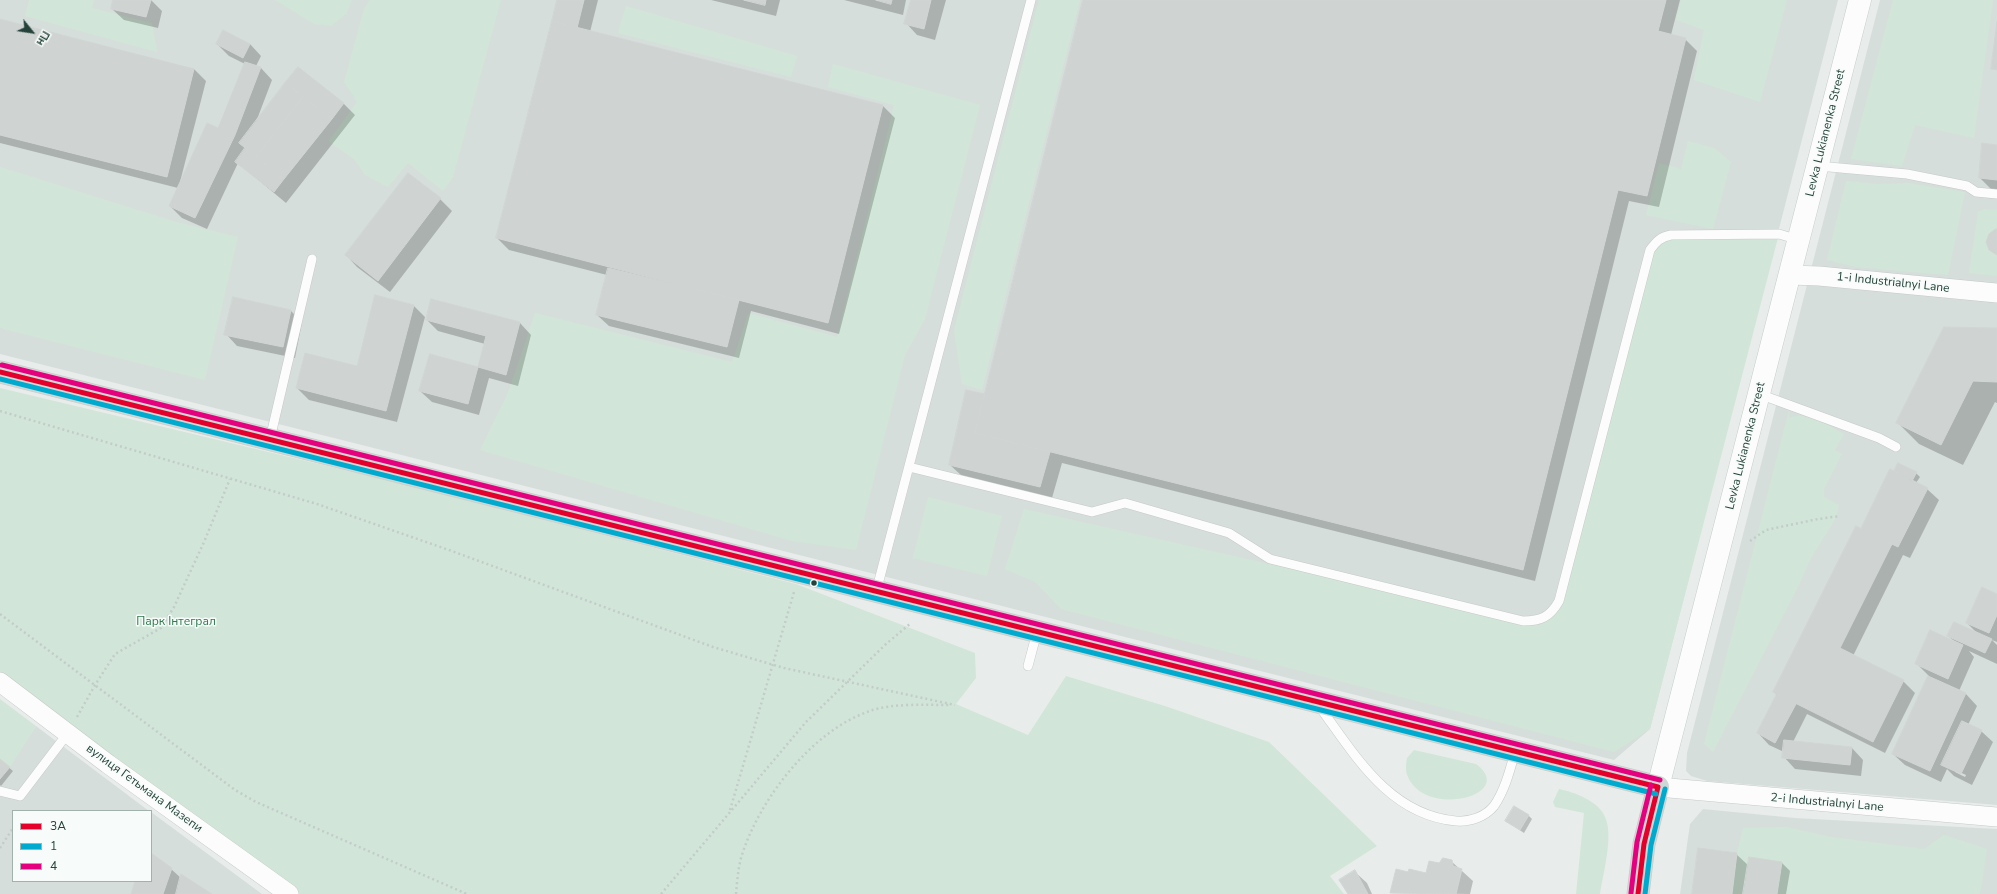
<!DOCTYPE html>
<meta charset="utf-8">
<style>
body{margin:0}
#map{position:relative;width:1997px;height:894px;overflow:hidden;background:#e8edeb;font-family:"Nunito Sans",sans-serif}
canvas{display:block}
.legend{position:absolute;left:12px;top:810px;width:140px;height:72px;box-sizing:border-box;background:#f7fbf9;border:1px solid #a3b1ad;margin:0;padding:5px 7px;list-style:none;font-size:12px;color:#24423a}
.legend li{display:flex;align-items:center;gap:8px;height:20px}
.legend b{width:20px;border:1px solid #a3b1ad}
.north{position:absolute;left:12px;top:12px;width:40px;height:40px;-webkit-text-stroke:3px #f7fbf9;paint-order:stroke;rotate:120deg;font-size:11px;font-weight:700;line-height:16px;text-align:center;color:#24423a}
.north::after{content:'';display:block;margin:auto;width:14px;height:18px;background:#24423a;clip-path:polygon(50% 0,100% 100%,50% 72%,0 100%)}
</style>
<div id="map">
<canvas width="1997" height="894"></canvas>
<ul class="legend">
<li><b style="height:5px;background:#e4002b"></b>3А</li>
<li><b style="height:5px;background:#00a9ce"></b>1</li>
<li><b style="height:5px;background:#e5007d"></b>4</li>
</ul>
<div class="north">Пн</div>
</div>
<script>
const g = document.querySelector('canvas').getContext('2d');
g.lineJoin = 'round';
function fillPath(path, color) { g.fillStyle = color; g.fill(path, 'evenodd'); }
function strokePath(path, color, width, dash) { g.strokeStyle = color; g.lineWidth = width; g.lineCap = dash ? 'butt' : 'round'; g.setLineDash(dash || []); g.stroke(path); }
function write(font, color, halo, rows, align = 'center') {
  g.font = font + ' "Nunito Sans",sans-serif'; g.lineWidth = 3; g.setLineDash([]); g.textBaseline = 'middle'; g.strokeStyle = halo; g.fillStyle = color; for (const [text, x, y, turn = 0] of rows) {
    g.save(); g.translate(x, y); g.rotate((+turn || 0) * Math.PI / 180); g.textAlign = isNaN(turn) ? turn : align; if (halo) g.strokeText(text, 0, 0); g.fillText(text, 0, 0); g.restore();
  }
}
const built = new Path2D(`
 M 0,0 L 1838,0 L 1650,729 L 1614,760 L 0,354 Z
 M 1880,0 L 1997,0 L 1997,805 L 1707,781 L 1691,776 L 1686,771 L 1687,753 Z
 M 36,726 L 149,811 L 13,811 L 13,881 L 151,881 L 151,812 L 262,894 L 0,894 L 0,759 L 9,766 Z
 M 1703,809 L 1795,818 L 1997,829 L 1997,894 L 1680,894 L 1690,824 Z`);
const green = new Path2D(`
 M 29,0 L 94,0 L 92,8 L 152,23 L 157,52 L 25,16 Z
 M 275,0 L 352,0 L 346,14 L 331,26 L 314,24 Z
 M 370,0 L 501,0 L 453,177 L 443,191 L 408,163 L 388,187 L 365,175 L 355,160 L 328,141 L 357,102 L 344,82 L 364,9 Z
 M 1039,0 L 1080,0 L 982,390 L 962,384 L 954,330 Z
 M 1681,0 L 1787,0 L 1760,102 L 1694,80 L 1704,30 L 1676,20 Z
 M 1893,0 L 1993,0 L 1974,138 L 1915,125 L 1902,166 L 1851,159 Z
 M 626,6 L 797,56 L 791,77 L 618,33 Z
 M 833,64 L 980,105 L 925,319 L 905,355 L 856,550 L 792,541 L 480,450 L 507,395 L 535,313 L 732,362 L 748,313 L 837,337 L 894,105 L 828,87 Z
 M 1688,141 L 1714,148 L 1731,162 L 1713,229 L 1646,215 L 1659,163 L 1681,169 Z
 M 0,167 L 176,222 L 238,237 L 205,380 L 0,328 Z
 M 1846,181 L 1878,184 L 1907,183 L 1965,192 L 1948,275 L 1856,267 L 1827,260 Z
 M 1984,209 L 1997,210 L 1997,276 L 1969,273 L 1978,212 Z
 M 1779,234 L 1650,729 L 1614,752 L 1061,609 L 1035,582 L 1005,569 L 1024,509 L 1523,621 L 1553,611 L 1650,250 L 1658,239 Z
 M 0,388 L 407,485 L 796,584 L 975,653 L 976,678 L 956,704 L 1028,735 L 1066,676 L 1165,706 L 1269,742 L 1377,846 L 1330,876 L 1344,894 L 294,894 L 0,680 Z
 M 1791,402 L 1789,418 C 1806,410 1828,426 1844,434 L 1835,450 L 1842,454 L 1824,489 L 1824,497 L 1839,505 L 1836,518 L 1811,558 L 1799,585 L 1713,752 L 1704,744 Z
 M 928,497 L 1002,516 L 987,576 L 913,558 Z
 M 0,699 L 36,726 L 10,767 L 0,759 Z
 M 1414,750 L 1476,764 C 1518,795 1426,819 1408,777 C 1405,771 1406,764 1407,758 Z
 M 1559,789 C 1574,792 1599,801 1605,817 C 1614,835 1603,874 1600,894 L 1576,894 L 1584,813 L 1555,807 L 1553,802 Z
 M 1786,827 L 1831,837 L 1924,849 L 1944,835 L 1987,849 L 1980,894 L 1732,894 L 1737,853 L 1743,828 Z`);
const shadow = new Path2D(`
 M 114,0 L 151,0 L 162,11 L 158,28 L 124,20 L 112,9 Z
 M 558,0 L 598,0 L 590,32 L 883,106 L 895,118 L 839,334 L 751,311 L 739,358 L 609,326 L 597,315 L 607,275 L 509,250 L 497,238 Z
 M 711,0 L 780,0 L 776,16 Z
 M 844,0 L 906,0 L 903,15 Z
 M 912,0 L 946,0 L 935,40 L 917,35 L 906,23 Z
 M 1085,0 L 1680,0 L 1671,35 L 1685,39 L 1697,51 L 1659,207 L 1629,201 L 1535,581 L 1062,463 L 1052,498 L 962,476 L 950,465 L 986,395 Z
 M 0,20 L 194,69 L 206,81 L 180,182 L 218,129 L 245,64 L 229,56 L 217,44 L 250,44 L 261,56 L 256,66 L 261,68 L 272,80 L 256,122 L 299,68 L 344,104 L 355,115 L 286,203 L 238,163 L 207,229 L 182,218 L 170,206 L 178,188 L 0,143 Z
 M 1997,146 L 1997,190 L 1991,189 L 1980,178 Z
 M 440,199 L 452,211 L 390,292 L 357,267 L 346,255 Z
 M 432,300 L 520,323 L 531,335 L 518,386 L 489,378 L 479,415 L 432,402 L 420,391 L 430,355 L 478,368 L 485,344 L 438,331 L 427,320 Z
 M 413,305 L 425,317 L 397,422 L 309,400 L 297,388 L 357,367 Z
 M 291,311 L 302,322 L 295,358 L 237,346 L 226,334 Z
 M 1997,329 L 1997,403 L 1995,402 L 1963,465 L 1919,444 L 1897,422 Z
 M 1895,473 L 1916,473 L 1920,477 L 1916,483 L 1927,489 L 1939,500 L 1910,558 L 1903,555 L 1853,656 L 1903,681 L 1915,693 L 1885,753 L 1807,714 L 1793,742 L 1852,748 L 1863,760 L 1861,776 L 1795,769 L 1784,757 L 1784,752 L 1769,745 L 1758,733 L 1777,695 L 1774,692 L 1861,530 Z
 M 1997,595 L 1997,642 L 1992,640 L 1997,645 L 1997,664 L 1969,651 L 1974,657 L 1959,691 L 1966,694 L 1977,706 L 1968,725 L 1981,731 L 1993,742 L 1972,785 L 1954,776 L 1947,769 L 1941,782 L 1905,765 L 1893,754 L 1929,676 L 1916,663 L 1954,641 L 1948,636 L 1978,634 L 1967,623 ZM 1955,770 L 1966,775 L 1965,777 L 1955,772 Z
 M 0,760 L 13,771 L 1,786 L 0,785 Z
 M 1528,815 L 1532,819 L 1524,833 L 1506,821 Z
 M 151,854 L 171,869 L 181,878 L 210,894 L 132,894 L 136,881 L 151,881 Z
 M 1736,854 L 1749,866 L 1782,863 L 1790,871 L 1786,894 L 1693,894 Z
 M 1451,861 L 1473,881 L 1470,894 L 1391,893 L 1409,873 L 1427,874 L 1440,864 Z
 M 1355,872 L 1367,883 L 1372,894 L 1349,894 Z`);
const building = new Path2D(`
 M 113,0 L 151,0 L 146,17 L 111,9 Z
 M 557,0 L 584,0 L 577,28 L 552,21 Z
 M 744,0 L 766,0 L 765,5 Z
 M 876,0 L 892,0 L 891,4 Z
 M 911,0 L 931,0 L 924,29 L 904,24 Z
 M 1083,0 L 1666,0 L 1658,31 L 1686,38 L 1647,196 L 1618,190 L 1523,570 L 975,433 Z
 M 0,19 L 194,69 L 167,177 L 0,135 Z
 M 552,21 L 883,105 L 828,323 L 496,238 Z
 M 1997,22 L 1997,70 L 1991,69 Z
 M 223,30 L 250,44 L 243,58 L 216,44 Z
 M 245,62 L 261,67 L 235,135 L 195,218 L 169,206 L 207,123 L 218,128 Z
 M 298,67 L 344,103 L 332,119 L 285,83 Z
 M 285,83 L 303,97 L 256,157 L 239,143 Z
 M 303,97 L 332,119 L 284,179 L 256,157 Z
 M 1982,143 L 1997,145 L 1997,180 L 1979,178 Z
 M 245,148 L 284,179 L 274,192 L 235,162 Z
 M 408,173 L 441,198 L 378,281 L 345,255 Z
 M 1996,229 L 1997,229 L 1997,255 L 1989,250 L 1986,242 L 1989,234 Z
 M 608,268 L 739,300 L 727,347 L 596,315 Z
 M 375,295 L 414,305 L 386,411 L 296,388 L 305,353 L 357,366 Z
 M 233,297 L 291,310 L 283,347 L 224,335 Z
 M 431,299 L 520,322 L 506,375 L 478,367 L 486,336 L 426,320 Z
 M 1944,327 L 1997,328 L 1997,382 L 1973,381 L 1941,445 L 1896,423 Z
 M 430,354 L 478,367 L 468,404 L 419,391 Z
 M 966,390 L 985,394 L 975,433 L 1050,452 L 1040,487 L 949,465 Z
 M 1898,463 L 1917,472 L 1912,481 L 1894,471 Z
 M 1890,469 L 1928,488 L 1898,547 L 1861,529 Z
 M 1856,526 L 1892,544 L 1840,648 L 1904,680 L 1873,742 L 1773,692 Z
 M 1982,587 L 1997,594 L 1997,615 L 1989,633 L 1966,623 Z
 M 1954,622 L 1992,639 L 1985,653 L 1947,636 Z
 M 1930,630 L 1963,645 L 1948,679 L 1915,664 Z
 M 1928,676 L 1966,693 L 1930,771 L 1892,754 Z
 M 1777,694 L 1796,704 L 1775,743 L 1757,733 Z
 M 1962,721 L 1982,730 L 1961,774 L 1941,765 Z
 M 1784,740 L 1852,747 L 1850,765 L 1782,758 Z
 M 0,759 L 10,767 L 0,779 Z
 M 1514,806 L 1529,815 L 1520,830 L 1505,821 Z
 M 1698,848 L 1737,853 L 1732,894 L 1692,894 Z
 M 151,853 L 172,868 L 163,894 L 131,894 L 135,881 L 151,881 Z
 M 1749,857 L 1782,862 L 1777,894 L 1743,894 Z
 M 1443,858 L 1452,860 L 1453,866 L 1462,869 L 1456,894 L 1390,893 L 1396,869 L 1408,872 L 1409,869 L 1426,873 L 1429,861 L 1439,863 Z
 M 1355,870 L 1368,894 L 1348,894 L 1339,880 Z
 M 181,874 L 212,894 L 176,894 Z`);
const path = new Path2D(`
 M 0,411 L 317,504 L 449,550 L 713,647 L 784,668 L 955,705
 M 1750,541 L 1766,530 L 1818,519 L 1840,516
 M 0,614 L 235,790 L 256,802 L 467,894
 M 77,717 L 95,685 L 115,654 L 161,628 L 174,607 L 204,542 L 230,479
 M 730,810 L 794,592
 M 0,848 L 13,828
 M 661,894 L 806,722 L 886,644 L 911,623
 M 736,894 C 737,882 738,870 741,858 C 758,801 812,730 870,711 C 891,703 926,705 949,705`);
const lane = new Path2D(`
 M 1818,166 L 1907,174 L 1967,186 L 1976,192 L 1997,194
 M 1759,394 L 1879,438 L 1896,447
 M 270,439 L 312,259
 M 909,467 L 1092,512 L 1125,503 L 1229,533 L 1270,559 L 1523,621 C 1541,621 1550,617 1559,601 L 1650,250 C 1656,242 1660,237 1671,235 L 1779,234 L 1799,240
 M 876,592 L 1031,0
 M 1028,666 L 1037,632
 M 1319,706 C 1355,755 1389,815 1456,821 C 1470,822 1485,817 1494,806 C 1505,790 1510,770 1515,752
 M 0,791 L 20,796 L 68,733`);
const street = new Path2D(`
 M 1790,275 L 1819,276 L 1997,293
 M 0,682 L 108,764 L 289,894
 M 1658,787 L 1997,817`);
const secondary = new Path2D(`
 M 1658,787 L 1860,0`);
const primary = new Path2D(`
 M 0,372 L 1658,787 L 1644,844 L 1638,894`);
const bus1 = new Path2D(`
 M 0,372 L 1658,787
 M 1638,894 L 1644,844 L 1658,787`);
const bus2 = new Path2D(`
 M 0,379 L 1656,794
 M 1645,894 L 1651,845 L 1665,789`);
const bus3 = new Path2D(`
 M 2,365 L 1660,780
 M 1631,893 L 1637,842 L 1651,785`);
const markers = [
 [814,583,3.5,"#24423a"]
];
const streetNames = [
 ["Levka Lukianenka Street",1826,133,-76],
 ["1-i Industrialnyi Lane",1893,283,6],
 ["Levka Lukianenka Street",1746,446,-76],
 ["вулиця Гетьмана Мазепи",144,789,36],
 ["2-i Industrialnyi Lane",1827,803,5]
];
const parkNames = [
 ["Парк Інтеграл",176,622]
];
fillPath(built, '#d6dedb');
fillPath(green, '#d1e6d8');
fillPath(shadow, '#0003');
fillPath(building, '#cfd4d2');
strokePath(building, '#d1d6d4', 1);
strokePath(lane, '#c5cac8', 10);
strokePath(street, '#c5cac8', 20);
strokePath(secondary, '#c3cbc8', 23);
strokePath(primary, '#c3ccc9', 23);
strokePath(path, '#c3ccca', 2.5, [2, 3]);
strokePath(lane, '#fcfcfc', 9);
strokePath(street, '#fcfcfc', 19);
strokePath(secondary, '#fcfcfc', 22);
strokePath(primary, '#cfd7d5', 22);
strokePath(bus1, '#e4002b', 5);
strokePath(bus2, '#00a9ce', 5);
strokePath(bus3, '#e5007d', 5);
for (const [x, y, r, color] of markers) { const dot = new Path2D(); dot.arc(x, y, r, 0, 2 * Math.PI); g.fillStyle = color; g.fill(dot); strokePath(dot, '#f7fbf9', 1.5); }
write('12px', '#24423a', '#f7fbf9', streetNames);
write('12px', '#2d7a4b', '#f7fbf9', parkNames);
</script>
